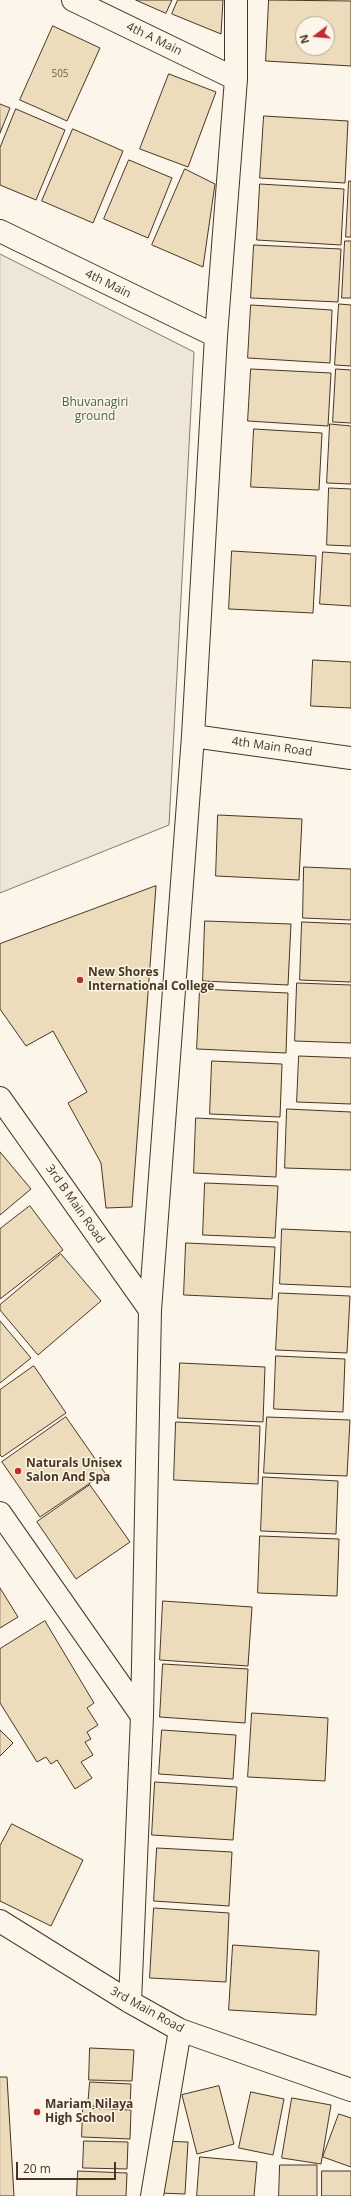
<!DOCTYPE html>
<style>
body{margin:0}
#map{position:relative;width:351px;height:2196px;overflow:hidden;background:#fbf6e9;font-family:"Open Sans",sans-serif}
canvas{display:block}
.north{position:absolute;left:295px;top:16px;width:40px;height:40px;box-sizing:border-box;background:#fbf6e9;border:1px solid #b4a999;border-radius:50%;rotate:254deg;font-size:11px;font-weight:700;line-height:16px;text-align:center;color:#4a3520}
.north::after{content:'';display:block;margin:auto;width:14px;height:18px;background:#c62828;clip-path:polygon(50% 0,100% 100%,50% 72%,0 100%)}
.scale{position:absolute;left:16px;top:2162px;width:100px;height:18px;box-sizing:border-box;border:2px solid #4a3520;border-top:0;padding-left:5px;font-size:12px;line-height:14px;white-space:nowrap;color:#4a3520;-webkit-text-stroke:3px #fbf6e9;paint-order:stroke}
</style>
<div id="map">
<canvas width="351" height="2196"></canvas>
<div class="north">N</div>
<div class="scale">20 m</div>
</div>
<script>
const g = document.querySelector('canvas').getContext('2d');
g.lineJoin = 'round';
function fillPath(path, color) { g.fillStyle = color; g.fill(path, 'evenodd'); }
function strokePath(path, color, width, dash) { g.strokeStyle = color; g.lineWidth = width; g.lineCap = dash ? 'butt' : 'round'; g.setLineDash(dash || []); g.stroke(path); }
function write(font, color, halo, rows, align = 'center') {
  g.font = font + ' "Open Sans",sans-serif'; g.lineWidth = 3; g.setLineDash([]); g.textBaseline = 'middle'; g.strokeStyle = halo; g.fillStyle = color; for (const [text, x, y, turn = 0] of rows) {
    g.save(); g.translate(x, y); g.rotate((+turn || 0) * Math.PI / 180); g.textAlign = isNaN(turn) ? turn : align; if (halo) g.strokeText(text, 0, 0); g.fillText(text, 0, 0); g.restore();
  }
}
const green = new Path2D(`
 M 0,254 L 194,352 L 169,825 L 0,893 Z`);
const building = new Path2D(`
 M 136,0 L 172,0 L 166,13 Z
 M 178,0 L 223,0 L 221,34 L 172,14 Z
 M 269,0 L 351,1 L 351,66 L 266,61 ZM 303,24 L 327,24 L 327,48 L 303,48 Z
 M 53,26 L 100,48 L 67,121 L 20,100 Z
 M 169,74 L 216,92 L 188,167 L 140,149 Z
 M 0,104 L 10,108 L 0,133 Z
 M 16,109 L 65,130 L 36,200 L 0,185 L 0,148 Z
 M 264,116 L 348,121 L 345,183 L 260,178 Z
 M 73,129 L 123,151 L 93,223 L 42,201 Z
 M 129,160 L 172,178 L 148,238 L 104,219 Z
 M 185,169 L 215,184 L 203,267 L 152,245 Z
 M 349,181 L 351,181 L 351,237 L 346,237 Z
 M 260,184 L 344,189 L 341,245 L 257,240 Z
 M 345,241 L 351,241 L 351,298 L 342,298 Z
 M 254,245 L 341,249 L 338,302 L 251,298 Z
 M 339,304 L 351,305 L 351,366 L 335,365 Z
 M 251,305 L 332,310 L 330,363 L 248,358 Z
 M 251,369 L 331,373 L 328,426 L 248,421 Z
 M 336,369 L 351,370 L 351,423 L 333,422 Z
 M 330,424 L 351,426 L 351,484 L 327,483 Z
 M 254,429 L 322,433 L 319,490 L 251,487 Z
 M 329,488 L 351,489 L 351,546 L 327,545 Z
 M 232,551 L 316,556 L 313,613 L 229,609 Z
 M 323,552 L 351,554 L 351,606 L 320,604 Z
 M 313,660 L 351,662 L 351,708 L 311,706 Z
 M 218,815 L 302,819 L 299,880 L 216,876 Z
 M 304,867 L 351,869 L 351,920 L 303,918 Z
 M 156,886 L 132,1207 L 106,1208 L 101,1163 L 68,1103 L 87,1092 L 53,1031 L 26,1046 L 0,1009 L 0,944 Z
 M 205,921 L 291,924 L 288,985 L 203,981 Z
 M 302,922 L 351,924 L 351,982 L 300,980 Z
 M 297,983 L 351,985 L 351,1043 L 295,1041 Z
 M 200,989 L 288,993 L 286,1053 L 197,1049 Z
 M 299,1056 L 351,1058 L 351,1104 L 297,1102 Z
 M 212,1061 L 282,1064 L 280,1117 L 210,1114 Z
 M 287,1109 L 351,1112 L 351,1170 L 285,1168 Z
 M 196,1118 L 278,1122 L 276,1177 L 194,1173 Z
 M 0,1152 L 31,1189 L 0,1215 Z
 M 205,1183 L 278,1186 L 275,1238 L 203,1235 Z
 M 30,1206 L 63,1250 L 0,1299 L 0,1229 Z
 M 282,1229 L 351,1232 L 351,1287 L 280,1284 Z
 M 186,1243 L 275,1247 L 272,1299 L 184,1295 Z
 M 61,1254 L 101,1301 L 38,1355 L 0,1310 L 0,1305 Z
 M 279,1293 L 350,1296 L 347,1353 L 276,1350 Z
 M 0,1321 L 31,1358 L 0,1383 Z
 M 276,1356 L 345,1359 L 343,1412 L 274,1409 Z
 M 180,1363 L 265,1367 L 263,1422 L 178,1418 Z
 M 34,1366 L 66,1413 L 2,1457 L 0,1455 L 0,1390 Z
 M 66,1417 L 105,1473 L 40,1517 L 2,1462 Z
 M 267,1417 L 350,1420 L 347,1476 L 264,1473 Z
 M 176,1422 L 260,1426 L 258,1484 L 174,1480 Z
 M 263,1477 L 338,1481 L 336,1534 L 261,1531 Z
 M 90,1485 L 130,1542 L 76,1579 L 37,1522 Z
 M 260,1536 L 339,1539 L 337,1596 L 258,1593 Z
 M 0,1588 L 18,1617 L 0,1628 Z
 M 163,1601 L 252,1607 L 248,1666 L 160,1660 Z
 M 45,1621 L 94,1703 L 87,1708 L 98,1725 L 87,1732 L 91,1739 L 85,1742 L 93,1755 L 81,1762 L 92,1778 L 75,1789 L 57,1760 L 51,1764 L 46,1757 L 37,1762 L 0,1703 L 0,1649 Z
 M 163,1664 L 248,1669 L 245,1723 L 160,1717 Z
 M 252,1713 L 328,1718 L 325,1781 L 248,1777 Z
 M 0,1730 L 13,1743 L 0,1756 Z
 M 162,1730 L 236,1735 L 233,1779 L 159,1774 Z
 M 155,1782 L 237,1787 L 233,1840 L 152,1835 Z
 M 12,1824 L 83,1860 L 51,1926 L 0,1901 L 0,1846 Z
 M 157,1848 L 232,1852 L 229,1906 L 154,1901 Z
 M 154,1908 L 229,1913 L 226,1982 L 150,1978 Z
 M 233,1945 L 319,1951 L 316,2015 L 229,2010 Z
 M 90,2048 L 134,2050 L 132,2081 L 89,2080 Z
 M 0,2077 L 7,2077 L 14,2196 L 0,2196 Z
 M 90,2082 L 131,2084 L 130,2107 L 88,2106 Z
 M 219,2086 L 234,2144 L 197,2154 L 182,2095 Z
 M 251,2092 L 284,2099 L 273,2155 L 239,2148 Z
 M 292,2098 L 331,2105 L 321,2164 L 282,2158 Z
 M 83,2108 L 131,2110 L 130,2139 L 82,2137 Z
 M 339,2114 L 351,2118 L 351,2167 L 323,2157 Z
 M 84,2141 L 128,2142 L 127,2169 L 83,2168 Z
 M 162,2141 L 188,2142 L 185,2194 L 159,2193 Z
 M 200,2157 L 257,2162 L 254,2196 L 197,2196 Z
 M 280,2165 L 317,2165 L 317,2196 L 279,2196 Z
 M 78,2171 L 127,2173 L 126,2196 L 77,2196 Z
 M 322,2171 L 351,2171 L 351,2196 L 322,2196 Z`);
const minor = new Path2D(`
 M 73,0 L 236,79
 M 0,231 L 216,336
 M 193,736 L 351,758
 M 0,1098 L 150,1310
 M 0,1513 L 142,1716
 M 0,1921 L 130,2002 L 180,2030 L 351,2090
 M 130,2002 L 142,1716 L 150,1310 L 193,736 L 216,336 L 236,79 L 236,0
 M 152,2196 L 180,2030`);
const markers = [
 [80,980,4,"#c62828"],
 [18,1471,4,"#c62828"],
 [37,2112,4,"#c62828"]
];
const numberNames = [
 ["505",60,74]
];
const streetNames = [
 ["4th A Main",154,39,26],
 ["4th Main",108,284,26],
 ["4th Main Road",272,747,8],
 ["3rd B Main Road",75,1204,55],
 ["3rd Main Road",147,2010,29]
];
const parkNames = [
 ["Bhuvanagiri",95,403],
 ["ground",95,417]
];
const poiNames = [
 ["New Shores",88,973],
 ["International College",88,987],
 ["Naturals Unisex",26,1464],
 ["Salon And Spa",26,1478],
 ["Mariam Nilaya",45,2105],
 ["High School",45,2119]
];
fillPath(green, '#ede6d9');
strokePath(green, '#887966', 1);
fillPath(building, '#ecdcbc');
strokePath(building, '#4a3520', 1);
strokePath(minor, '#4a3520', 24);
strokePath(minor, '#fbf6e9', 22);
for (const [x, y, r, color] of markers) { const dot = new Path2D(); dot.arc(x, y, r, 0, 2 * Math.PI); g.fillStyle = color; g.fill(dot); strokePath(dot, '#fbf6e9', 1.5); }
write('10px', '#725f47', null, numberNames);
write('12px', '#4a3520', '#fbf6e9', streetNames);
write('12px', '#436837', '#fbf6e9', parkNames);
write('bold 12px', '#4a3520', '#fbf6e9', poiNames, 'left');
</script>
